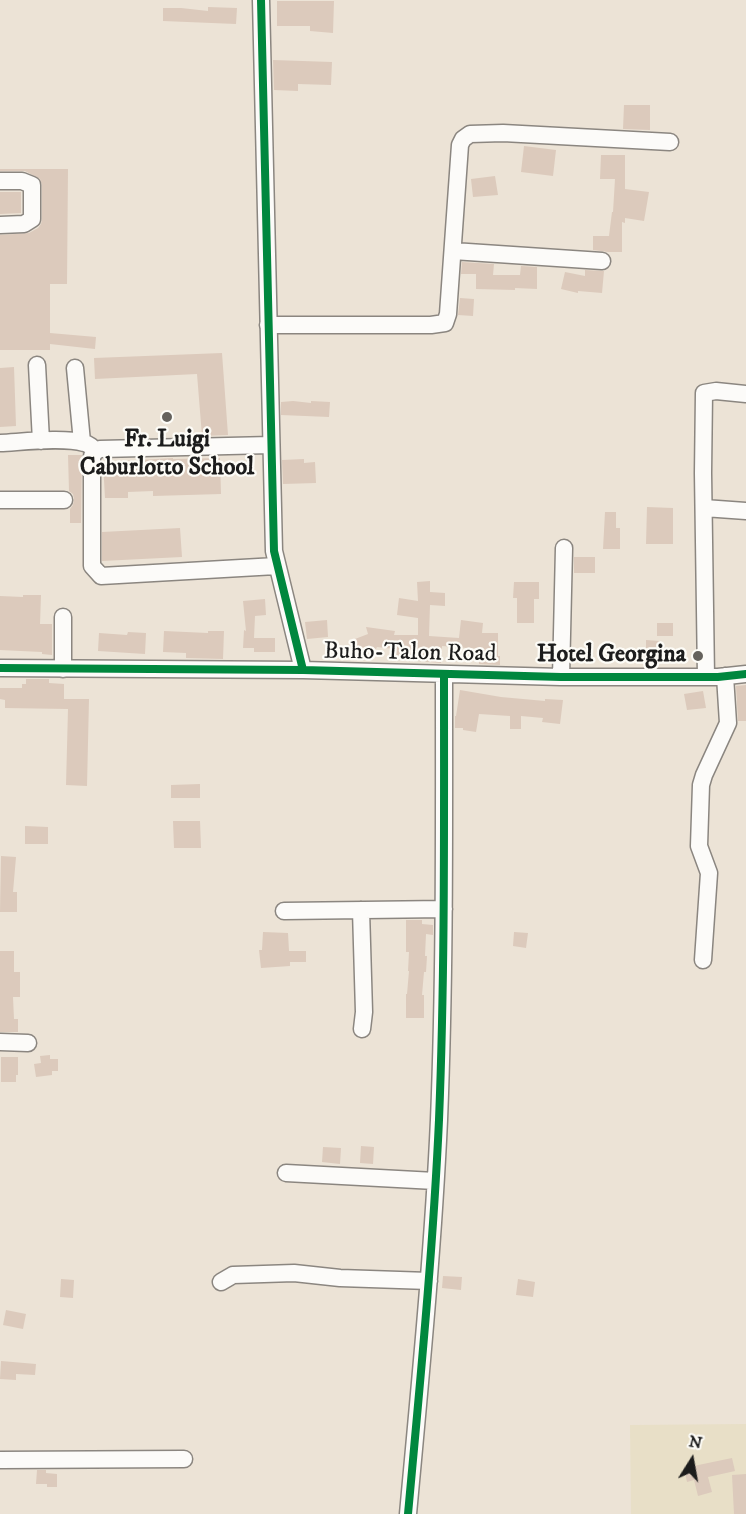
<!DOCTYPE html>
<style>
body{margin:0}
#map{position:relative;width:746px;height:1514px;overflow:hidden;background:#ece3d6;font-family:"IM FELL DW Pica",serif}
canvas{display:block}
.north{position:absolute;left:662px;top:1430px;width:60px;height:60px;-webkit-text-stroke:4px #fdfcf7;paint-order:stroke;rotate:11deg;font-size:16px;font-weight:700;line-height:24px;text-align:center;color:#1c1c1c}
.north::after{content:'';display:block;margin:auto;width:21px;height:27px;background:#1c1c1c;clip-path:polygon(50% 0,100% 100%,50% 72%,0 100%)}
</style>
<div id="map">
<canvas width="746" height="1514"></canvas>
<div class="north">N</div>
</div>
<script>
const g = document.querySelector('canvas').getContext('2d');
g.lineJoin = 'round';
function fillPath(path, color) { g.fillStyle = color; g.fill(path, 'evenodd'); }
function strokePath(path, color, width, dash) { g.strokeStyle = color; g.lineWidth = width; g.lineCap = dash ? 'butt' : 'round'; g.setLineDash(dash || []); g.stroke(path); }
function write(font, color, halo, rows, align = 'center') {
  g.font = font + ' "IM FELL DW Pica",serif'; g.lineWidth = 4.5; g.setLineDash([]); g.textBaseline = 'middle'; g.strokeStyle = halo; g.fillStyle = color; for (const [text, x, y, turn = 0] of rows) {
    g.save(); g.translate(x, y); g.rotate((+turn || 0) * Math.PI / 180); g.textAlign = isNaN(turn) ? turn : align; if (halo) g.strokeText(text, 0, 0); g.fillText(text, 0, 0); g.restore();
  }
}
const built = new Path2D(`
 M 746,1424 L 746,1514 L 631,1514 L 630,1425 Z`);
const building = new Path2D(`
 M 277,1 L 334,1 L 333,33 L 310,31 L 310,26 L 277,26 Z
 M 208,7 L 237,8 L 236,24 L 163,21 L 163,8 L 181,8 L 208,11 Z
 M 273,60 L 332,62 L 331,85 L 298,84 L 298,91 L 274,90 Z
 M 624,105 L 650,105 L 650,130 L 623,129 Z
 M 524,146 L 556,150 L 553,176 L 521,172 Z
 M 601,155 L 625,155 L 625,189 L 649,192 L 644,221 L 625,218 L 625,223 L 622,222 L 622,252 L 608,252 L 593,250 L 593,236 L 609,236 L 612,212 L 613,212 L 615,179 L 600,179 Z
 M 0,169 L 68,169 L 67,284 L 50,284 L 50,333 L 96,337 L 95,349 L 50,344 L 50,350 L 0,350 L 0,235 L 29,233 L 38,228 L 41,224 L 42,219 L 42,185 L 40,179 L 25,171 L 0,171 Z
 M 495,176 L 498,195 L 473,197 L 471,179 Z
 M 0,192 L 21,192 L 21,213 L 0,214 Z
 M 462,262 L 494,264 L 493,275 L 520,275 L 521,266 L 537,267 L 537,289 L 515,288 L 515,290 L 476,289 L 476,274 L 461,274 Z
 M 585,270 L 604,271 L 602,293 L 578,291 L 578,293 L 561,289 L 565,272 L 585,276 Z
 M 460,298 L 474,299 L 473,316 L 458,315 Z
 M 222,353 L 228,435 L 202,436 L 197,374 L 95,379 L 94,358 Z
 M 14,367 L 16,426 L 0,427 L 0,368 Z
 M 293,401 L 311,403 L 311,401 L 330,402 L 329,417 L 281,415 L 281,402 Z
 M 68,455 L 82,455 L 81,523 L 70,523 L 70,509 L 73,505 L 74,499 L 73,494 L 69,491 Z
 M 173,458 L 173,459 L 220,458 L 221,494 L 153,496 L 153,491 L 128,492 L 128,498 L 105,498 L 103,462 Z
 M 304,459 L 304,463 L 315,462 L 316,483 L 283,484 L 282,460 Z
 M 647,507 L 673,508 L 673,544 L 646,544 Z
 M 605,512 L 616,512 L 616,528 L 620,528 L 620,549 L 603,549 Z
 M 180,528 L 182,557 L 102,561 L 102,532 Z
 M 574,557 L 595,557 L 595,573 L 574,573 Z
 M 430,581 L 430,592 L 445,593 L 445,606 L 430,605 L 429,636 L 459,638 L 461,620 L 483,623 L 482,633 L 498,633 L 498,656 L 500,656 L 500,665 L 479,664 L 480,649 L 442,646 L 441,663 L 393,659 L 394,649 L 377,647 L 376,649 L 355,647 L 355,639 L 368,634 L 366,627 L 395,631 L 394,635 L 418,635 L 418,618 L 397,615 L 399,598 L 418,601 L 417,582 Z
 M 514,582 L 539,582 L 539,599 L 534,599 L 534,623 L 517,623 L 517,598 L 513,598 Z
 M 23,595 L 41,595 L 40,624 L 52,624 L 52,655 L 42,654 L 42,652 L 0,650 L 0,596 L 23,597 Z
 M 265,599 L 266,615 L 255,616 L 254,638 L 275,638 L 275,652 L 254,652 L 254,648 L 243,648 L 244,630 L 246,631 L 243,601 Z
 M 327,620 L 328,637 L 307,639 L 305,622 Z
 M 657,623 L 673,623 L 673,636 L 657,636 Z
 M 164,631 L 208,633 L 208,631 L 224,631 L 223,659 L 186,658 L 186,653 L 163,652 Z
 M 128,632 L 146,633 L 145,654 L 98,651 L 99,633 L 127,635 Z
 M 646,640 L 660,641 L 659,666 L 646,666 Z
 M 26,679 L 49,679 L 49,683 L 64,684 L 64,699 L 89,699 L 87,786 L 66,785 L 68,709 L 5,708 L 5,700 L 0,699 L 0,688 L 22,688 L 22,684 L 26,684 Z
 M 746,685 L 746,721 L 738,721 L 736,686 Z
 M 460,690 L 501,697 L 545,701 L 545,699 L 563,700 L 560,724 L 542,722 L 543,718 L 521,716 L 521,729 L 510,729 L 510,716 L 479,714 L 476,732 L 463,730 L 463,728 L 455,728 L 455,716 L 456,716 Z
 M 703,691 L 706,708 L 687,710 L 684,694 Z
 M 200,784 L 200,798 L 171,798 L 171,785 Z
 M 173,821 L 200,821 L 201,848 L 174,848 Z
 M 25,826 L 48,827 L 48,844 L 25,844 Z
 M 1,856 L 16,857 L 13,892 L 17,892 L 17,912 L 0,912 Z
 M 406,920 L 422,920 L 422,924 L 433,925 L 433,935 L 426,934 L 425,956 L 427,956 L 426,972 L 424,972 L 422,995 L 424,995 L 424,1018 L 406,1018 L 406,994 L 407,994 L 409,971 L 408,971 L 409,952 L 406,952 Z
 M 263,932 L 288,933 L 289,951 L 306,951 L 306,962 L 290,962 L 290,966 L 261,968 L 259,950 L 262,950 Z
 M 514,932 L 528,933 L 526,948 L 513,946 Z
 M 0,951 L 14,951 L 14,972 L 20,972 L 20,997 L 13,997 L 14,1019 L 18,1019 L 18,1032 L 0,1032 Z
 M 50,1055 L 50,1059 L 58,1059 L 58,1071 L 52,1071 L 52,1075 L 36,1077 L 34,1064 L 41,1063 L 40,1056 Z
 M 1,1057 L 18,1057 L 18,1075 L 16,1075 L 16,1082 L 1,1082 Z
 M 361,1146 L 374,1147 L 373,1164 L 360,1163 Z
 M 323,1147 L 341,1148 L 340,1164 L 322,1162 Z
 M 443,1276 L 462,1277 L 461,1290 L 442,1288 Z
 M 61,1279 L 74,1280 L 73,1298 L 60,1297 Z
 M 518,1279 L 535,1282 L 533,1297 L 516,1295 Z
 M 6,1310 L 26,1314 L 23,1329 L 3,1325 Z
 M 1,1361 L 36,1364 L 35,1375 L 16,1374 L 16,1380 L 0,1379 Z
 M 732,1458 L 735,1471 L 708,1477 L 712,1492 L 698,1496 L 694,1480 L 687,1482 L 684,1468 Z
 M 37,1470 L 46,1470 L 46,1473 L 57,1474 L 57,1487 L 47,1487 L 47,1484 L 36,1484 Z
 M 746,1474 L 746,1514 L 734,1514 L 732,1475 Z`);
const minor = new Path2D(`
 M 261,0 L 274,551 L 303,670
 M 0,181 L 22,181 L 32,185 L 32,219 L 24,224 L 0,225
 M 453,251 L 602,261
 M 268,325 L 431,325 L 445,323 L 448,314 L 460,145 L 463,139 L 470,134 L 503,133 L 670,142
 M 37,365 L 41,441
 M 75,368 L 82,442
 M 0,443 C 22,442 64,437 84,443 C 89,444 92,447 96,451
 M 271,445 L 100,449 L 96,451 L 92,456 L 92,566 L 101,576 L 276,566
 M 0,500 L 64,500
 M 704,508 L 746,511
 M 0,668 L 303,670 L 561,677 L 718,677 L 746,674
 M 63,669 L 63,617
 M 561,677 L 564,548
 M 706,677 L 703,473 L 704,393 L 716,391 L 746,394
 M 361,910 L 364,1012 L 362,1029
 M 284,911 L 444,909
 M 703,960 L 709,873 L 699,846 L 701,785 L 704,775 L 728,723 L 725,676
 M 0,1042 L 28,1043
 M 286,1173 L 435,1181
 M 221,1282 L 233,1275 L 294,1273 L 340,1278 L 429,1281
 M 0,1460 L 184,1459
 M 408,1514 C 420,1383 433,1251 439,1120 C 445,971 444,823 444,674`);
const cycleway = new Path2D(`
 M 261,0 L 274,551 L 303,670
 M 0,668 L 303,670 L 561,677 L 718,677 L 746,674
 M 408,1514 C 420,1383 433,1251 439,1120 C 445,971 444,823 444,674`);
const markers = [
 [167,417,6,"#65625d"],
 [698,656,6,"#65625d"]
];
const poiNames = [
 ["Fr. Luigi",167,441],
 ["Caburlotto School",167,469],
 ["Hotel Georgina",686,656,"right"]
];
const streetNames = [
 ["Buho-Talon Road",410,654,1]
];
fillPath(built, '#e8dfc7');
fillPath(building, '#dccabc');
strokePath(minor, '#8b8680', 19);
strokePath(minor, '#fcfbf9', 16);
strokePath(cycleway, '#00873e', 8);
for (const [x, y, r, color] of markers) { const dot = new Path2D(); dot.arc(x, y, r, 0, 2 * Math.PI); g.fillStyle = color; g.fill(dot); strokePath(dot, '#fdfcf7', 2); }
write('bold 24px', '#1c1c1c', '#fdfcf7', poiNames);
write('24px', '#1c1c1c', '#fdfcf7', streetNames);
</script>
